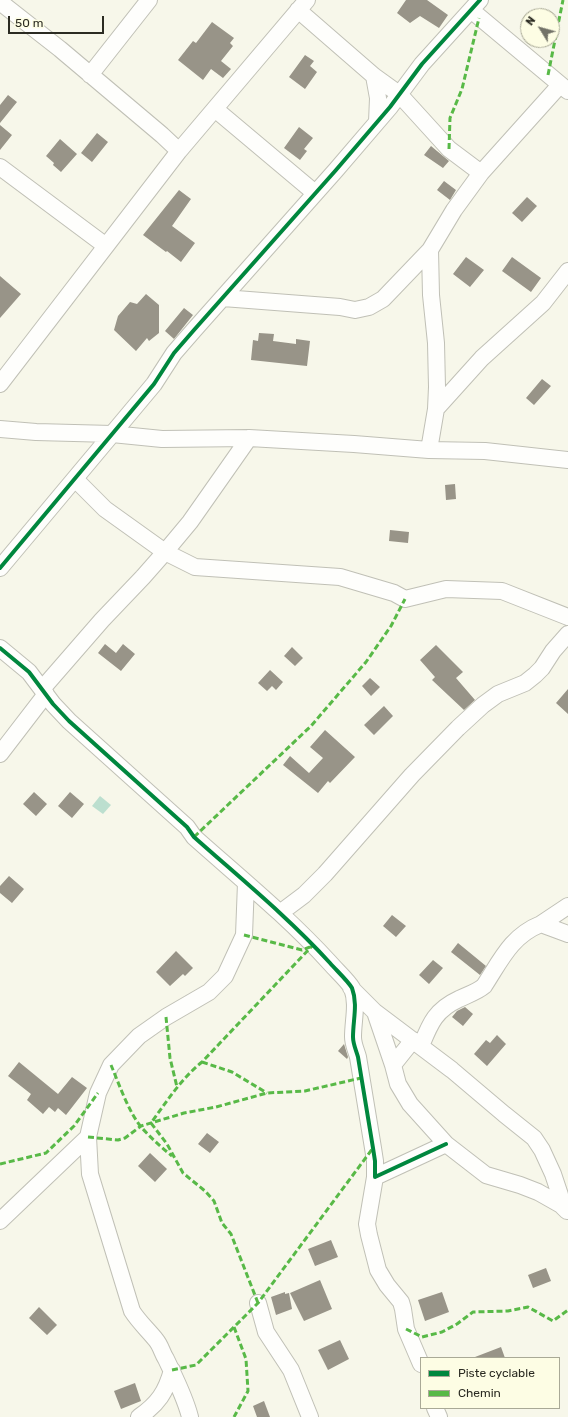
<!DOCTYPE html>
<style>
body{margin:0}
#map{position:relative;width:568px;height:1417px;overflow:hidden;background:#f7f7ea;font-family:Rubik,sans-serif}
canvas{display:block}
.legend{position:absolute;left:420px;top:1357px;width:140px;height:52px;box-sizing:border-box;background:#fdfde4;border:1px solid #a9a996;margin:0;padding:5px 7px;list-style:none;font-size:12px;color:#2b2b22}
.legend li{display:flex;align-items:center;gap:8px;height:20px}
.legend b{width:20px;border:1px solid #a9a996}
.north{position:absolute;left:520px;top:8px;width:40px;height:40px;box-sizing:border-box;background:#fdfde4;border:1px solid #a9a996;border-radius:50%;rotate:307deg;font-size:11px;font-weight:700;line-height:16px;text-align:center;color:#2b2b22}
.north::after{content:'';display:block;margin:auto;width:14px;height:18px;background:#727268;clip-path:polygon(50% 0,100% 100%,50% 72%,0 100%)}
.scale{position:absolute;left:8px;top:16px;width:96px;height:18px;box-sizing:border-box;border:2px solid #2b2b22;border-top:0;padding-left:5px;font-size:12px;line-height:14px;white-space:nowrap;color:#2b2b22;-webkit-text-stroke:3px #fdfde4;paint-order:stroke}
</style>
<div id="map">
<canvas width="568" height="1417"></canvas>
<ul class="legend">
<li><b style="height:5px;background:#00873e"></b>Piste cyclable</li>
<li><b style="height:5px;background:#58b947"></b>Chemin</li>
</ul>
<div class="north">N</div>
<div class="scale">50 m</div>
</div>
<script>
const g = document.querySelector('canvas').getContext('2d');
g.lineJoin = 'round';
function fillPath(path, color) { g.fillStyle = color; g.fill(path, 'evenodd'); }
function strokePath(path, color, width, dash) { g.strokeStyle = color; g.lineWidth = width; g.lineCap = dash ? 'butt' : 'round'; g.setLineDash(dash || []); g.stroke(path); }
const water = new Path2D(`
 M 100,796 L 111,805 L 103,814 L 92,806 Z`);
const building = new Path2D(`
 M 406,0 L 427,0 L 448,15 L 439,28 L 420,16 L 410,23 L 397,13 Z
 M 212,22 L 234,38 L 230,43 L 233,46 L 221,61 L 231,69 L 223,78 L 211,69 L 203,80 L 178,60 L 193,41 L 196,43 Z
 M 305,55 L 314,61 L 310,66 L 317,72 L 305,89 L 289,77 Z
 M 8,95 L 17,102 L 0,123 L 0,105 Z
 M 0,125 L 12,135 L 0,150 Z
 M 299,127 L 313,138 L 304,149 L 307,151 L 300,160 L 284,148 Z
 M 97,133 L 108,142 L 92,162 L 81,153 Z
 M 60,139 L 77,154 L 61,172 L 53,165 L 54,163 L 46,156 Z
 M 431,146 L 449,161 L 443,168 L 424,155 Z
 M 444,181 L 456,190 L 450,200 L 437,190 Z
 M 179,190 L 191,199 L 172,226 L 195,243 L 181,262 L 167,251 L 166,252 L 143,235 Z
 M 527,197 L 537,206 L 522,222 L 512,213 Z
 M 466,257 L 484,270 L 470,287 L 453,274 Z
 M 512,257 L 541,278 L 531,292 L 502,271 Z
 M 0,276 L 21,294 L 0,318 Z
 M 146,294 L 159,305 L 159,333 L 149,341 L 147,338 L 136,351 L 114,330 L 118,316 L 130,302 L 137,304 Z
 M 184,308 L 193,315 L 174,339 L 165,331 Z
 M 259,333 L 274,334 L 273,341 L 296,344 L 296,339 L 310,341 L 307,366 L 251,360 L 253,340 L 258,341 Z
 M 542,379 L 551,386 L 534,405 L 526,398 Z
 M 455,484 L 456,499 L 446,500 L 445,485 Z
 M 390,530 L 409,532 L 408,543 L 389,541 Z
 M 105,644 L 116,653 L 123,644 L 135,654 L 121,671 L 98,653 Z
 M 436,645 L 463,672 L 456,678 L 475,700 L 464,710 L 432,680 L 435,677 L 420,660 Z
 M 292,647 L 303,658 L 295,666 L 284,656 Z
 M 270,670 L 283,682 L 276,690 L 272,686 L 267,691 L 258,683 Z
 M 370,678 L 380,687 L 371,696 L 362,686 Z
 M 568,689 L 568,714 L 556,703 Z
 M 384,706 L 393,716 L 374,735 L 364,725 Z
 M 325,730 L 355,757 L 330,783 L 328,781 L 318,793 L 283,765 L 290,756 L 309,773 L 323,758 L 310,747 Z
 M 34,792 L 47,804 L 36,816 L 23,804 Z
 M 70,792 L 84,804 L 72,818 L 58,806 Z
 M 9,876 L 24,889 L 12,903 L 0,893 L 0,886 Z
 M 392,915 L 406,926 L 396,937 L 383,926 Z
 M 458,943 L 486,966 L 480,975 L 451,952 Z
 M 176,951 L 193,968 L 185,976 L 183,974 L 170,986 L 156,972 Z
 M 433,960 L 443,968 L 429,984 L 419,975 Z
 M 465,1007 L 473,1014 L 463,1026 L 452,1017 L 457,1011 Z
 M 497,1035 L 506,1044 L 487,1066 L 474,1054 L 486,1040 L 490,1043 Z
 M 344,1044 L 348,1057 L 347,1059 L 338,1051 Z
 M 19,1062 L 58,1094 L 72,1077 L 87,1088 L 66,1115 L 58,1108 L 55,1112 L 49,1107 L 43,1114 L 27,1100 L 31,1094 L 8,1076 Z
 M 207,1133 L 219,1142 L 210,1153 L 198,1144 Z
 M 150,1153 L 167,1169 L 155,1182 L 138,1166 Z
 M 331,1240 L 338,1257 L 315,1266 L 308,1249 Z
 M 546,1268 L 551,1281 L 533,1288 L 528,1275 Z
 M 320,1280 L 332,1309 L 304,1321 L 290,1293 Z
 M 285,1292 L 285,1294 L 289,1293 L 292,1309 L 276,1315 L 271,1297 Z
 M 442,1292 L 449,1312 L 425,1321 L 418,1300 Z
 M 39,1307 L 57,1325 L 47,1335 L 29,1318 Z
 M 340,1340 L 349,1359 L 328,1370 L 318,1350 Z
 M 501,1347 L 505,1358 L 475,1358 L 475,1357 Z
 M 135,1383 L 141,1401 L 121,1409 L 114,1391 Z
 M 264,1401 L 270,1417 L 257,1417 L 253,1406 Z`);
const minor = new Path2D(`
 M 0,2 L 60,49 L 162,135 L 179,151
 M 298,10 L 374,76 L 399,94 L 449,149 L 481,173
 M 471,10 L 568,91
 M 90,75 L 149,0
 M 374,76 L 378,98 L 377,122
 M 215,109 L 315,193
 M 0,167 L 106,246
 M 223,298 L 340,307 L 355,310 L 369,307 L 383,299 L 430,250 L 454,210 L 481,173 L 560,85
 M 0,384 L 179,151 L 307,0
 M 436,409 L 482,358 L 543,303 L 568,271
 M 0,429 L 36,432 L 112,434 L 162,439 L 249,438 L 354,444 L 429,450 L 485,451 L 568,460
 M 429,450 L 436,409 L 437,387 L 436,343 L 431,295 L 430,250
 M 75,479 L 105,509 L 165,552 L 195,567 L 340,577 L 394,593 L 405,599 L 446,589 L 502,591 L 568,617
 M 0,568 L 154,384 L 174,353 L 194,330 L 336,170 L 390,107 L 422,64 L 480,0
 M 0,648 L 29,672 L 53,704 L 69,721 L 187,827 L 194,837 C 240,878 288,917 330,963 C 336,970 348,981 352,988 C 358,1004 353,1020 353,1037 C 353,1044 356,1050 358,1057 L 373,1148 L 375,1161 L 375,1177 L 446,1144
 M 42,689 L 102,620 L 143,577 L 165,552 L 190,522 L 249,438
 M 0,754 L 46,694
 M 280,913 L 304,895 L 325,874 L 412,775 L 458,728 L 483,705 L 498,694 L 525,683 L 535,675 L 542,668 L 553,651 L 568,634
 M 541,924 L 568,906
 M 351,988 L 375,1012 L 452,1070 L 504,1114 L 534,1138 L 542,1150 L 553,1174 L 560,1195 L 561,1205
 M 375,1012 L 393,1065
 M 413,1040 L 393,1065 L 398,1084 L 410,1104 L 446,1144 L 486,1175 L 520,1185 L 538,1192 L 561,1205 L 567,1211
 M 421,1046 C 430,1024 435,1010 459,999 C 467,995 477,992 484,986 C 501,960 511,936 541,924 L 568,934
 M 375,1177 L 367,1224 L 369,1235 L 378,1270 L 387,1285 L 401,1302 L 403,1309 L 406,1329 L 421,1364
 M 0,1221 L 88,1137
 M 258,1303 L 266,1332 L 291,1370 L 310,1417
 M 435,1408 L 439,1417
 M 139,1417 C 158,1404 166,1392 172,1370
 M 190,1417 C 185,1397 175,1378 166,1359 C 162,1353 161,1346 156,1340 C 148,1330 139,1322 132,1311 L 90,1174 L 88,1137 L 98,1093 L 111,1065 L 139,1036 L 166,1017 L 209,992 L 225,976 L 244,935 L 246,883`);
const quiet = new Path2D(`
 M 548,75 L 563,0
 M 449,149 L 450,118 L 462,89 L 479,18
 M 194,837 L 311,726 L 366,662 L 391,626 L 405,599
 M 244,935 L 302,950 L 310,947
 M 166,1017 L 170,1058 L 177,1087
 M 202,1062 L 232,1072 L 267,1093
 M 111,1065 C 119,1084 129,1113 142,1128 C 151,1138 161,1147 172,1156
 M 88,1137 L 118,1140 L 125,1138 L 141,1126 L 184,1113 L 216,1107 L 267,1093 L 305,1091 L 361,1078
 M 0,1164 L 46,1153 L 74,1126 L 98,1093
 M 258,1303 L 231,1234 L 222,1223 L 214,1201 L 205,1191 L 183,1173 L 167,1144 L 151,1123 C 167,1101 181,1079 202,1062 L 313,945
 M 234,1327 L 246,1359 L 248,1391 L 234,1417
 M 406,1329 L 422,1337 L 442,1332 L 457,1324 L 473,1312 L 508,1311 L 528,1307 L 553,1321 L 568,1310
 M 172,1370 L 196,1365 L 258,1303 L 373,1148`);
const cycleway = new Path2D(`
 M 0,568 L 154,384 L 174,353 L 194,330 L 336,170 L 390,107 L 422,64 L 480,0
 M 0,648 L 29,672 L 53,704 L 69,721 L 187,827 L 194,837 C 240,878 288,917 330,963 C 336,970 348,981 352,988 C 358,1004 353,1020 353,1037 C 353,1044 356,1050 358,1057 L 373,1148 L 375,1161 L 375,1177 L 446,1144`);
fillPath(water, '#bcdfcf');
fillPath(building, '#989488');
strokePath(minor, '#c0c0b6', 18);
strokePath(minor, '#fefefc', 16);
strokePath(quiet, '#58b947', 3, [6, 3]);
strokePath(cycleway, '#00873e', 4);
</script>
